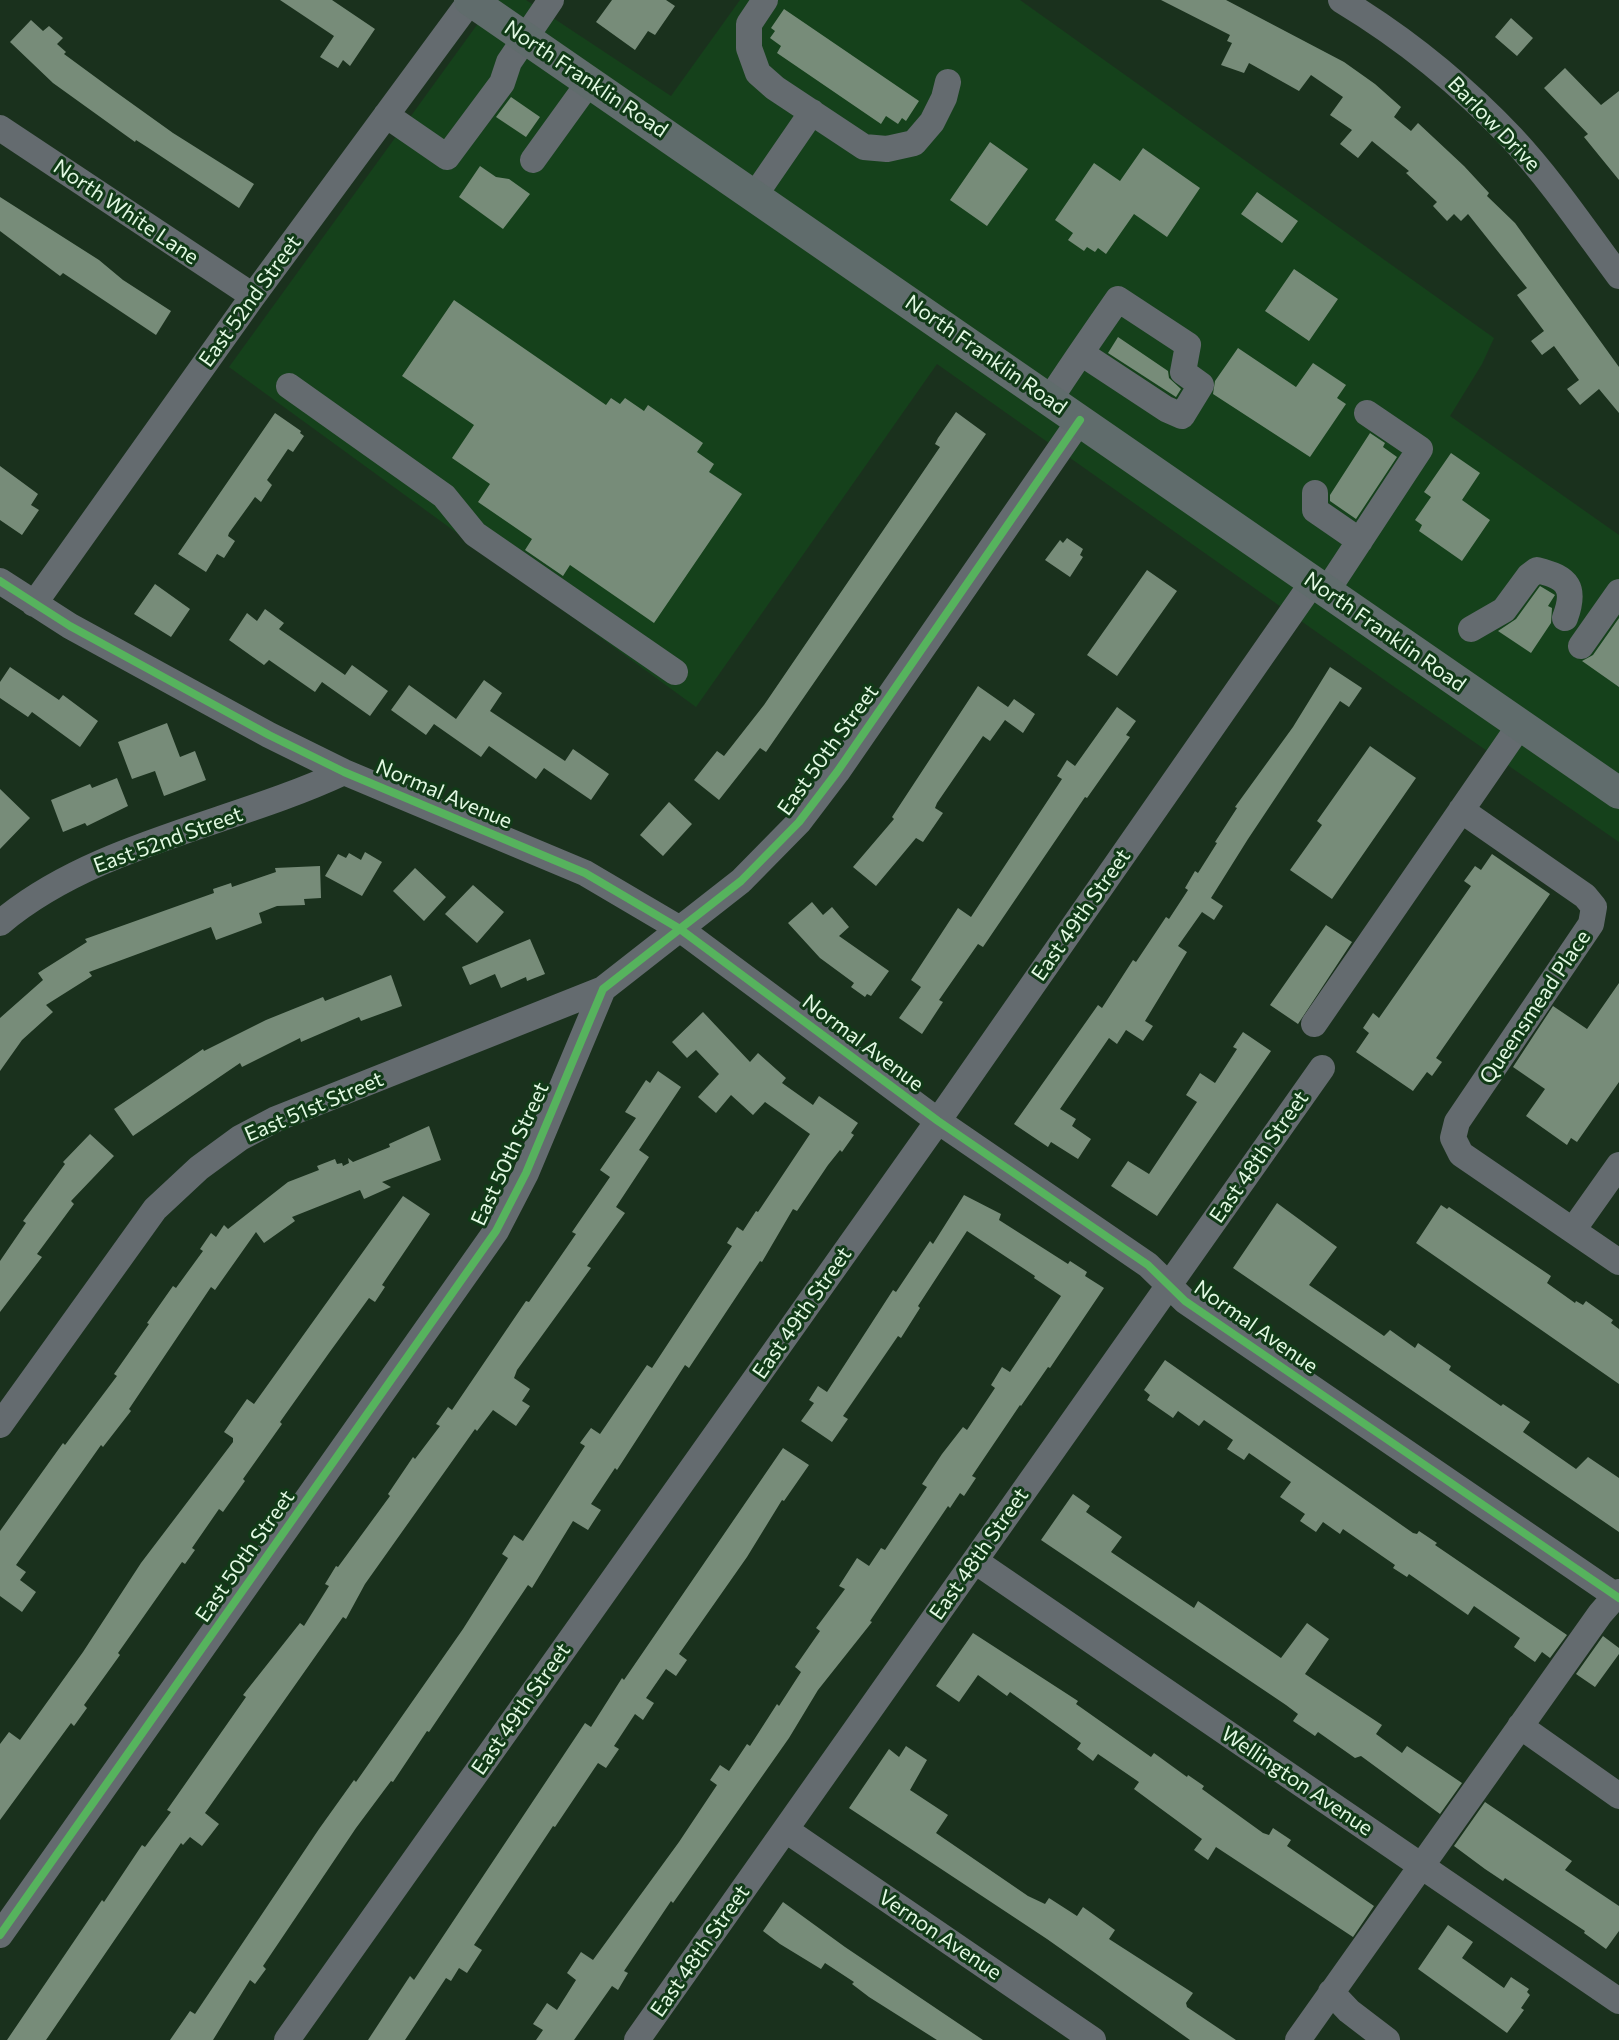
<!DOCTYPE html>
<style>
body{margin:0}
canvas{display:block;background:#1a311d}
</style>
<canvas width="1619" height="2040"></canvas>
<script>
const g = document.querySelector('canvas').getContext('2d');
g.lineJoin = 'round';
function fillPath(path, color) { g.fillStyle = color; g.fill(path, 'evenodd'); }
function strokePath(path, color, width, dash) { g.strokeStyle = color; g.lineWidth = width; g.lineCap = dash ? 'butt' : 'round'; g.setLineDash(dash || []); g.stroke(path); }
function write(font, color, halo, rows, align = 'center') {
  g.font = font + ' Commissioner,sans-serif'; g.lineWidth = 6; g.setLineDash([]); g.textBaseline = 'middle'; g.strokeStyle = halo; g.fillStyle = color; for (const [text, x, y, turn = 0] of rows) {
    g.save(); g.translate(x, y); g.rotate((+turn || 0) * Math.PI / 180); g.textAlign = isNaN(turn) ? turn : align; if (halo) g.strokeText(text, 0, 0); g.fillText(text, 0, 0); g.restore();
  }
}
const built = new Path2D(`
 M 495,0 L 526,0 L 671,96 L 740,0 L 1020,0 L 1494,338 L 1482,364 L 1450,416 L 1619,535 L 1619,842 L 1396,688 L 937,364 L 696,707 L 229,367 Z`);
const building = new Path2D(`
 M 280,0 L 332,0 L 375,29 L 350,66 L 343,60 L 338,68 L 320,57 L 334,36 Z
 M 612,0 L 666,0 L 675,6 L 655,35 L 648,31 L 635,50 L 596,22 Z
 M 1161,0 L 1226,0 L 1344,62 L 1375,84 L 1401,107 L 1394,117 L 1411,131 L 1418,123 L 1464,166 L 1489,193 L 1487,196 L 1515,223 L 1619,367 L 1619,413 L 1599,389 L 1580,405 L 1567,389 L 1579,380 L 1554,346 L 1542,355 L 1531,341 L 1544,331 L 1517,295 L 1527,288 L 1468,214 L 1461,221 L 1454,214 L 1447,221 L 1433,206 L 1437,202 L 1406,173 L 1409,171 L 1372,141 L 1358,158 L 1340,144 L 1352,130 L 1330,115 L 1343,97 L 1311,75 L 1299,91 L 1249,63 L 1244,73 L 1221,65 L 1232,43 L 1227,41 L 1230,35 Z
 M 784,9 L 919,101 L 906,121 L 902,118 L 898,124 L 886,116 L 881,124 L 777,53 L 781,46 L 770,38 L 775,31 L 771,28 Z
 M 1511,18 L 1533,38 L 1517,56 L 1495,37 Z
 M 31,20 L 43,31 L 49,26 L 63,38 L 57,44 L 66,52 L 64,54 L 113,90 L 173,133 L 254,184 L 239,208 L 147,147 L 136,140 L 135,142 L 53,83 L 10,42 Z
 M 1565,68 L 1601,105 L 1619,91 L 1619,180 L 1584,137 L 1588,134 L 1544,88 Z
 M 511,97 L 540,117 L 526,137 L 496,117 Z
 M 990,142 L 1028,169 L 987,226 L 950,200 Z
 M 1143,148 L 1200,188 L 1167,237 L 1134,214 L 1106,254 L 1098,248 L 1095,252 L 1087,247 L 1084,251 L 1068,240 L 1073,233 L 1055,220 L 1094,163 L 1120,181 Z
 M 480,166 L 496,177 L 509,179 L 530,194 L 503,229 L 459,197 Z
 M 1257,192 L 1298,221 L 1282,243 L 1241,214 Z
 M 0,197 L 99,260 L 123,280 L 171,311 L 156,335 L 63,273 L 60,276 L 0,231 Z
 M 1294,269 L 1338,299 L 1309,341 L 1265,311 Z
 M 454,300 L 606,405 L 611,398 L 620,404 L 625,398 L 644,411 L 648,405 L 703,443 L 697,452 L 714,464 L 709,472 L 742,494 L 654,623 L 570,565 L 563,576 L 525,550 L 532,539 L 478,502 L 490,484 L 452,458 L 474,425 L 402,376 Z
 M 1118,337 L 1168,371 L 1169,378 L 1181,389 L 1176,397 L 1108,353 Z
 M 1238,348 L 1296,387 L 1313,363 L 1346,385 L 1337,398 L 1346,404 L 1310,457 L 1213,394 L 1215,381 Z
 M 956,412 L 986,434 L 766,752 L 760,748 L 719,800 L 694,780 L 717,751 L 724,756 L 764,705 L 940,447 L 935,444 L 938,438 Z
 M 275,413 L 301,431 L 300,433 L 304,436 L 293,452 L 288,449 L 267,480 L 272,485 L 261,502 L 255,497 L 229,533 L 228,536 L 235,541 L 224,558 L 217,554 L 206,572 L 178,554 Z
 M 1370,433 L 1385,443 L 1383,447 L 1397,457 L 1356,519 L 1330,501 L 1330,495 Z
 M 1451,453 L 1480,473 L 1462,500 L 1490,520 L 1462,561 L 1419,531 L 1422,525 L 1415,520 L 1431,497 L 1424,492 Z
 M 0,466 L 38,494 L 31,505 L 39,510 L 22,535 L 0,520 Z
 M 1067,538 L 1083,549 L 1080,555 L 1083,557 L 1070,577 L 1045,560 L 1060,540 L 1063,543 Z
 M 1147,570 L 1177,591 L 1117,676 L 1087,655 Z
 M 155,584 L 190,609 L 171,637 L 134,614 Z
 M 1540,586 L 1555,595 L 1548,606 L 1552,608 L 1551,623 L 1531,653 L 1498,631 L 1516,619 Z
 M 265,609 L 284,623 L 279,629 L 345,675 L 352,665 L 388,691 L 370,716 L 322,682 L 315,692 L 269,660 L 264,665 L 229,640 L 247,613 L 257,621 Z
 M 1619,618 L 1619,687 L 1582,661 L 1593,655 Z
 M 10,667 L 59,700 L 63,695 L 98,721 L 80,747 L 32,712 L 28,717 L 0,698 L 0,682 Z
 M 1330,667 L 1362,688 L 1349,707 L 1340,701 L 1248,839 L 1211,898 L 1223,906 L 1214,920 L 1202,912 L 1178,946 L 1187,952 L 1145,1021 L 1153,1026 L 1143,1041 L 1126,1030 L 1117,1044 L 1109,1038 L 1060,1109 L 1076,1119 L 1072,1126 L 1091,1139 L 1078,1159 L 1051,1142 L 1048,1147 L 1014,1124 L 1098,1005 L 1102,1008 L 1133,960 L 1136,962 L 1166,917 L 1169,919 L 1188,890 L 1185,888 L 1195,871 L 1198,873 L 1217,843 L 1215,842 L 1237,808 L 1235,807 L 1293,727 Z
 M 484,680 L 502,693 L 490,711 L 565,761 L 573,749 L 609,774 L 591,800 L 544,768 L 536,779 L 489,746 L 481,757 L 434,724 L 426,735 L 391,710 L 409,685 L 456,719 Z
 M 978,686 L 1008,707 L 1014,699 L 1035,714 L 1023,733 L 1005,720 L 990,741 L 983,736 L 937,803 L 935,808 L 943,813 L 923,842 L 916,838 L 876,886 L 853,867 L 894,819 L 892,817 Z
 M 1117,707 L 1136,721 L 1126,735 L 1130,737 L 1087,798 L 1085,797 L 983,947 L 978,944 L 939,1000 L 943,1002 L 922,1034 L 899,1018 L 921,987 L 911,980 L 958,908 L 971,917 L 1062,779 L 1057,776 L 1067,760 L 1075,766 Z
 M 167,723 L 180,757 L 195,751 L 206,780 L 164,796 L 155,771 L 132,779 L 118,742 Z
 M 1370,746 L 1416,778 L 1332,899 L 1290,870 L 1322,825 L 1317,821 Z
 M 117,778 L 128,806 L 87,826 L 85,823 L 63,832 L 51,800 L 90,784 L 92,788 Z
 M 0,789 L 30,818 L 0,849 Z
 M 669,802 L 692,824 L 663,856 L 640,835 Z
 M 365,852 L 382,862 L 362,896 L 325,876 L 338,854 L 346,858 L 349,853 L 361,860 Z
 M 1492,854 L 1550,894 L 1436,1058 L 1442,1062 L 1432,1076 L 1427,1072 L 1413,1091 L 1356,1052 L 1369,1033 L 1363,1028 L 1373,1013 L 1379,1018 L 1471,886 L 1464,881 L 1475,866 L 1481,870 Z
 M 320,866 L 321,898 L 304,899 L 305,905 L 277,906 L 259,913 L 262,923 L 216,940 L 211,927 L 89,972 L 92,976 L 46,1005 L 53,1012 L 22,1040 L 0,1071 L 0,1018 L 43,980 L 38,973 L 87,942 L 85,939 L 214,893 L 213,889 L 231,883 L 232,887 L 276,872 L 275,868 Z
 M 415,868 L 446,897 L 424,921 L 393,891 Z
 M 473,885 L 504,912 L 477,943 L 445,914 Z
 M 812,902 L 823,915 L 832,907 L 849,927 L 839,936 L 889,971 L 871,996 L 867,994 L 865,997 L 851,987 L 854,983 L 820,958 L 788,923 Z
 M 1326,925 L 1352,942 L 1298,1024 L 1270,1005 Z
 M 530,939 L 545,974 L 527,981 L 526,977 L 501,988 L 495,974 L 470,985 L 462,967 Z
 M 391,975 L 402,1006 L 361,1021 L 359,1017 L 301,1042 L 300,1038 L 242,1067 L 240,1063 L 133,1136 L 114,1109 L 203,1049 L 204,1051 L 266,1020 L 323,997 L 325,1001 Z
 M 1619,983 L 1619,1082 L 1577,1142 L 1571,1138 L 1567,1145 L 1526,1116 L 1545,1089 L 1513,1067 L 1553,1006 L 1587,1029 Z
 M 703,1012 L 750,1062 L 758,1053 L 786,1078 L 782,1083 L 813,1105 L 819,1096 L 858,1123 L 851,1133 L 854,1135 L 842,1152 L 840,1150 L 828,1165 L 797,1211 L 793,1209 L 762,1262 L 760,1261 L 689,1368 L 685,1365 L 617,1470 L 615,1468 L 591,1504 L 601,1510 L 588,1530 L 573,1521 L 532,1588 L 528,1585 L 429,1732 L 427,1731 L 393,1782 L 391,1781 L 356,1828 L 263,1966 L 266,1969 L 255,1984 L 250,1980 L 213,2040 L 170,2040 L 190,2011 L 195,2014 L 319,1829 L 354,1780 L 356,1782 L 463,1629 L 508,1558 L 502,1554 L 514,1535 L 523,1541 L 585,1446 L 580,1443 L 591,1428 L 600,1434 L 647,1365 L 652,1368 L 732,1246 L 727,1243 L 737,1227 L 743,1231 L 756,1211 L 758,1212 L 810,1134 L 765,1102 L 753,1115 L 731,1095 L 716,1113 L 698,1097 L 719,1074 L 696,1050 L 687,1058 L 672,1042 Z
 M 1243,1032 L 1271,1051 L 1157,1216 L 1111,1186 L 1128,1161 L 1149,1174 L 1197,1102 L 1186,1095 L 1200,1073 L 1215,1083 L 1237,1049 L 1233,1047 Z
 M 658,1071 L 681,1087 L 639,1150 L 649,1157 L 616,1207 L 625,1213 L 587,1266 L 591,1268 L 517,1370 L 514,1378 L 530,1389 L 522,1401 L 530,1406 L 516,1426 L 493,1410 L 477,1431 L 475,1429 L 365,1584 L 346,1619 L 343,1617 L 205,1813 L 219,1824 L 202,1846 L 190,1837 L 183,1845 L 181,1843 L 46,2040 L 7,2040 L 102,1900 L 104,1902 L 142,1845 L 145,1847 L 171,1812 L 167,1810 L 246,1697 L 243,1695 L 300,1623 L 304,1626 L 329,1586 L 325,1584 L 336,1566 L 338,1567 L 390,1496 L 388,1494 L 413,1457 L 415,1459 L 440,1426 L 436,1424 L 448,1407 L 452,1410 L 526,1301 L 529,1302 L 576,1234 L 572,1232 L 610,1177 L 600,1170 L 636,1118 L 625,1112 L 646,1080 L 650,1083 Z
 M 429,1126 L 441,1160 L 382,1182 L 391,1187 L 364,1199 L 360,1190 L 292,1217 L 295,1221 L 264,1243 L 256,1232 L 215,1290 L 211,1287 L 129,1409 L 131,1411 L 103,1447 L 101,1445 L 16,1565 L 26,1572 L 20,1580 L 36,1592 L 22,1612 L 0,1596 L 0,1531 L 63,1443 L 65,1445 L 117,1376 L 114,1374 L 149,1324 L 147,1323 L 173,1286 L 176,1288 L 203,1251 L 200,1249 L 211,1233 L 216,1237 L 224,1225 L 228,1229 L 288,1182 L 319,1170 L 317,1166 L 335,1159 L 337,1164 L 342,1163 L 343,1166 L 349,1163 L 348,1158 L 353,1162 L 390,1147 L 389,1144 Z
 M 90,1134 L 114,1156 L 71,1201 L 74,1204 L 37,1254 L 42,1257 L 0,1312 L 0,1261 L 26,1223 L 23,1221 L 65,1164 L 63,1162 Z
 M 964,1195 L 1001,1214 L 999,1220 L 1068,1264 L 1070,1261 L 1087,1272 L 1085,1276 L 1104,1288 L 1050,1368 L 1048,1367 L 1021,1406 L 1020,1405 L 972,1476 L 976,1478 L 964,1496 L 960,1493 L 950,1508 L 948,1506 L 870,1621 L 872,1622 L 818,1690 L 789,1738 L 673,1903 L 671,1901 L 624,1971 L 628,1973 L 618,1990 L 612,1986 L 574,2040 L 536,2040 L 543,2030 L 533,2024 L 547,2003 L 557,2010 L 576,1980 L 567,1973 L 581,1952 L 593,1960 L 679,1842 L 717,1785 L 710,1780 L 720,1765 L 729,1771 L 747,1744 L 750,1746 L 777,1704 L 779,1706 L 801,1672 L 795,1667 L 820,1631 L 816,1628 L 845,1589 L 839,1586 L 857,1558 L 869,1566 L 881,1548 L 885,1550 L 927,1487 L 922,1484 L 942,1454 L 963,1427 L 967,1430 L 995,1388 L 991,1385 L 1002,1367 L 1010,1372 L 1061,1296 L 1034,1278 L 1035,1276 L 967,1231 L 918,1306 L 920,1308 L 901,1338 L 898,1336 L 843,1416 L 848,1419 L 832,1442 L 801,1421 L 814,1403 L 809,1400 L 818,1386 L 827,1392 L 893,1290 L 896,1292 L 930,1241 L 933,1244 Z
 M 403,1196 L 430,1214 L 382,1285 L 385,1287 L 375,1302 L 369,1298 L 329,1353 L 280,1422 L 282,1424 L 243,1479 L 245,1481 L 223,1512 L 219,1509 L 192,1548 L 195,1550 L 185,1564 L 182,1562 L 118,1653 L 120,1655 L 84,1705 L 87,1708 L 74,1726 L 71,1723 L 0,1820 L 0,1744 L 9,1732 L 20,1740 L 83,1652 L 141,1563 L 233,1442 L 233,1438 L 224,1432 L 247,1399 L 254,1404 Z
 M 1277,1203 L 1337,1247 L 1309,1285 L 1384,1336 L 1390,1330 L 1415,1348 L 1418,1343 L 1451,1366 L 1449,1370 L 1501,1406 L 1503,1404 L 1530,1422 L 1523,1432 L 1576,1469 L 1588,1457 L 1619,1478 L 1619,1532 L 1233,1268 Z
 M 1441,1205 L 1447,1209 L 1449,1207 L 1551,1276 L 1547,1283 L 1575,1303 L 1576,1301 L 1583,1305 L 1586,1301 L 1613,1320 L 1611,1323 L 1619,1329 L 1619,1384 L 1416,1243 Z
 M 1165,1360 L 1413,1533 L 1417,1534 L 1419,1531 L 1437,1543 L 1435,1545 L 1567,1635 L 1550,1658 L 1542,1652 L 1535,1662 L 1514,1647 L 1520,1638 L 1474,1606 L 1468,1615 L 1409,1574 L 1407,1577 L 1393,1568 L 1395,1565 L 1343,1529 L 1340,1534 L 1323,1522 L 1316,1532 L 1300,1521 L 1305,1514 L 1280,1497 L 1291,1482 L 1249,1453 L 1244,1460 L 1227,1449 L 1233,1440 L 1204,1420 L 1199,1426 L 1178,1411 L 1173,1418 L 1147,1400 L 1150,1395 L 1144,1390 Z
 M 783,1448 L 809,1465 L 784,1501 L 782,1500 L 747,1557 L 679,1654 L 687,1660 L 676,1676 L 666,1669 L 646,1698 L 654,1703 L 643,1720 L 635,1714 L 614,1746 L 619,1749 L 606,1768 L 598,1763 L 555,1827 L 553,1826 L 474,1945 L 482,1950 L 467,1973 L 459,1968 L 451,1981 L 446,1978 L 405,2040 L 368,2040 L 410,1976 L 414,1980 L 585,1723 L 591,1727 L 622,1678 L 624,1680 Z
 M 1073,1494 L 1090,1506 L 1086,1512 L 1122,1537 L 1111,1552 L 1194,1608 L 1198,1601 L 1281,1658 L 1307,1623 L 1329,1639 L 1305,1674 L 1382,1725 L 1376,1734 L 1402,1753 L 1407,1746 L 1462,1783 L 1440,1814 L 1361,1756 L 1355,1758 L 1318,1732 L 1315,1736 L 1293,1721 L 1298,1714 L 1286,1705 L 1041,1540 Z
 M 973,1633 L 1078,1701 L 1076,1704 L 1151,1757 L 1154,1753 L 1187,1777 L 1188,1775 L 1204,1786 L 1202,1789 L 1263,1833 L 1269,1835 L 1273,1828 L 1291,1840 L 1287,1846 L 1374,1906 L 1353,1937 L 1216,1847 L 1208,1860 L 1194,1850 L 1202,1839 L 1134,1789 L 1139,1782 L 1098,1754 L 1093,1761 L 1077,1749 L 1081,1743 L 1010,1692 L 1007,1696 L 978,1675 L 959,1702 L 936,1686 Z
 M 1603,1636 L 1619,1648 L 1619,1654 L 1595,1687 L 1576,1674 Z
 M 906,1746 L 927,1760 L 910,1790 L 948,1815 L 936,1833 L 1028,1896 L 1045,1904 L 1049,1898 L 1077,1916 L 1083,1907 L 1115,1930 L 1109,1939 L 1193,1993 L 1186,2003 L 1187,2007 L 1236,2040 L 1190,2040 L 1047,1939 L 849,1808 L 889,1749 L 899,1757 Z
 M 1485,1802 L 1572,1861 L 1565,1870 L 1619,1906 L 1619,1931 L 1606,1949 L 1584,1933 L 1585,1931 L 1505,1878 L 1503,1881 L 1485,1869 L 1454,1846 Z
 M 783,1902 L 845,1947 L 983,2040 L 937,2040 L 869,1997 L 852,1984 L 854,1982 L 825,1963 L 821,1969 L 780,1944 L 763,1931 Z
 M 1448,1925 L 1473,1942 L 1462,1958 L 1504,1988 L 1511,1977 L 1529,1989 L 1527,1992 L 1530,1995 L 1521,2008 L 1524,2010 L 1507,2033 L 1418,1969 Z`);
const minor = new Path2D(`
 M 765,0 L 749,24 L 749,48 L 758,73 L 775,88 L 864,147 L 887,149 L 914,143 L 932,122 L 944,98 L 948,82
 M 1341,0 C 1404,38 1461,84 1512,138 C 1552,181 1584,229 1619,276
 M 386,115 L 447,157 L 502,83 L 509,62 L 551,0
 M 0,128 L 253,296
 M 533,160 L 590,81
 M 755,195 L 812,112
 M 289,386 L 444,496 L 475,534 L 675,672
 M 1050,399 C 1072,365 1095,332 1118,299 L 1188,345 L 1183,372 L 1201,385 L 1182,416 L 1166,409 L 1081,353
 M 1315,493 L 1315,510 L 1360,541
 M 0,581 L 70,626 L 269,735 L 344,772 L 585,873 L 680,929 L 938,1121 L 1148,1265 L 1185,1301 L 1619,1598
 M 1326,592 L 1420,449 L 1367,413
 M 34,604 L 253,296 L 471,0
 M 1471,629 L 1504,610 L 1529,576 L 1537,570 C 1569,578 1576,588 1565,618
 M 1581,646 L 1619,592
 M 1461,810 L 1585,896 L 1594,907 L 1591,924 L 1457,1122 L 1453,1138 L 1461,1154 L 1619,1262
 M 0,923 C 93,844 234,824 344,772
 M 1314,1024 L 1520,725
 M 1573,1230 L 1619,1165
 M 0,1425 L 155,1209 L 199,1168 L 240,1138 L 276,1119 L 603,989
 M 975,1561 L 1619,2001
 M 1520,1726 L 1619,1796
 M 786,1830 L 1093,2040
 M 0,1935 L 496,1231 L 526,1173 L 603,989 L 741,881 L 799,822 L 837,772 L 1080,420
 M 1331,1992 L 1349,2011 L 1387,2040
 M 287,2040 L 938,1121 L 1313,582
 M 637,2040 L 1322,1068
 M 1298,2040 L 1600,1614 L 1619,1592`);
const major = new Path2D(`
 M 470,0 L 1619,793`);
const cycleway = new Path2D(`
 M 0,581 L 70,626 L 269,735 L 344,772 L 585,873 L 680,929 L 938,1121 L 1148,1265 L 1185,1301 L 1619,1598
 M 0,1935 L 496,1231 L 526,1173 L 603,989 L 741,881 L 799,822 L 837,772 L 1080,420`);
const streetNames = [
 ["North Franklin Road",586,79,34],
 ["Barlow Drive",1494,124,46],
 ["North White Lane",126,212,34],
 ["East 52nd Street",250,301,-54],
 ["North Franklin Road",986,355,35],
 ["North Franklin Road",1385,632,35],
 ["East 50th Street",828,750,-54],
 ["Normal Avenue",444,794,23],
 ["East 52nd Street",168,840,-20],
 ["East 49th Street",1081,915,-55],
 ["Queensmead Place",1535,1007,-56],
 ["Normal Avenue",863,1043,37],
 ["East 51st Street",314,1107,-23],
 ["East 50th Street",510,1154,-65],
 ["East 48th Street",1259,1157,-55],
 ["East 49th Street",802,1313,-55],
 ["Normal Avenue",1256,1327,35],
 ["East 48th Street",979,1554,-55],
 ["East 50th Street",245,1556,-55],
 ["East 49th Street",521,1709,-55],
 ["Wellington Avenue",1297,1781,34],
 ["Vernon Avenue",940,1935,34],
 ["East 48th Street",700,1951,-55]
];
fillPath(built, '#15411b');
fillPath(building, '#778c79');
strokePath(minor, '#646b6f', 26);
strokePath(major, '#606c6c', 32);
strokePath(cycleway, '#56b35d', 8);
write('21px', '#e2f9e3', '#113a17', streetNames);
</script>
